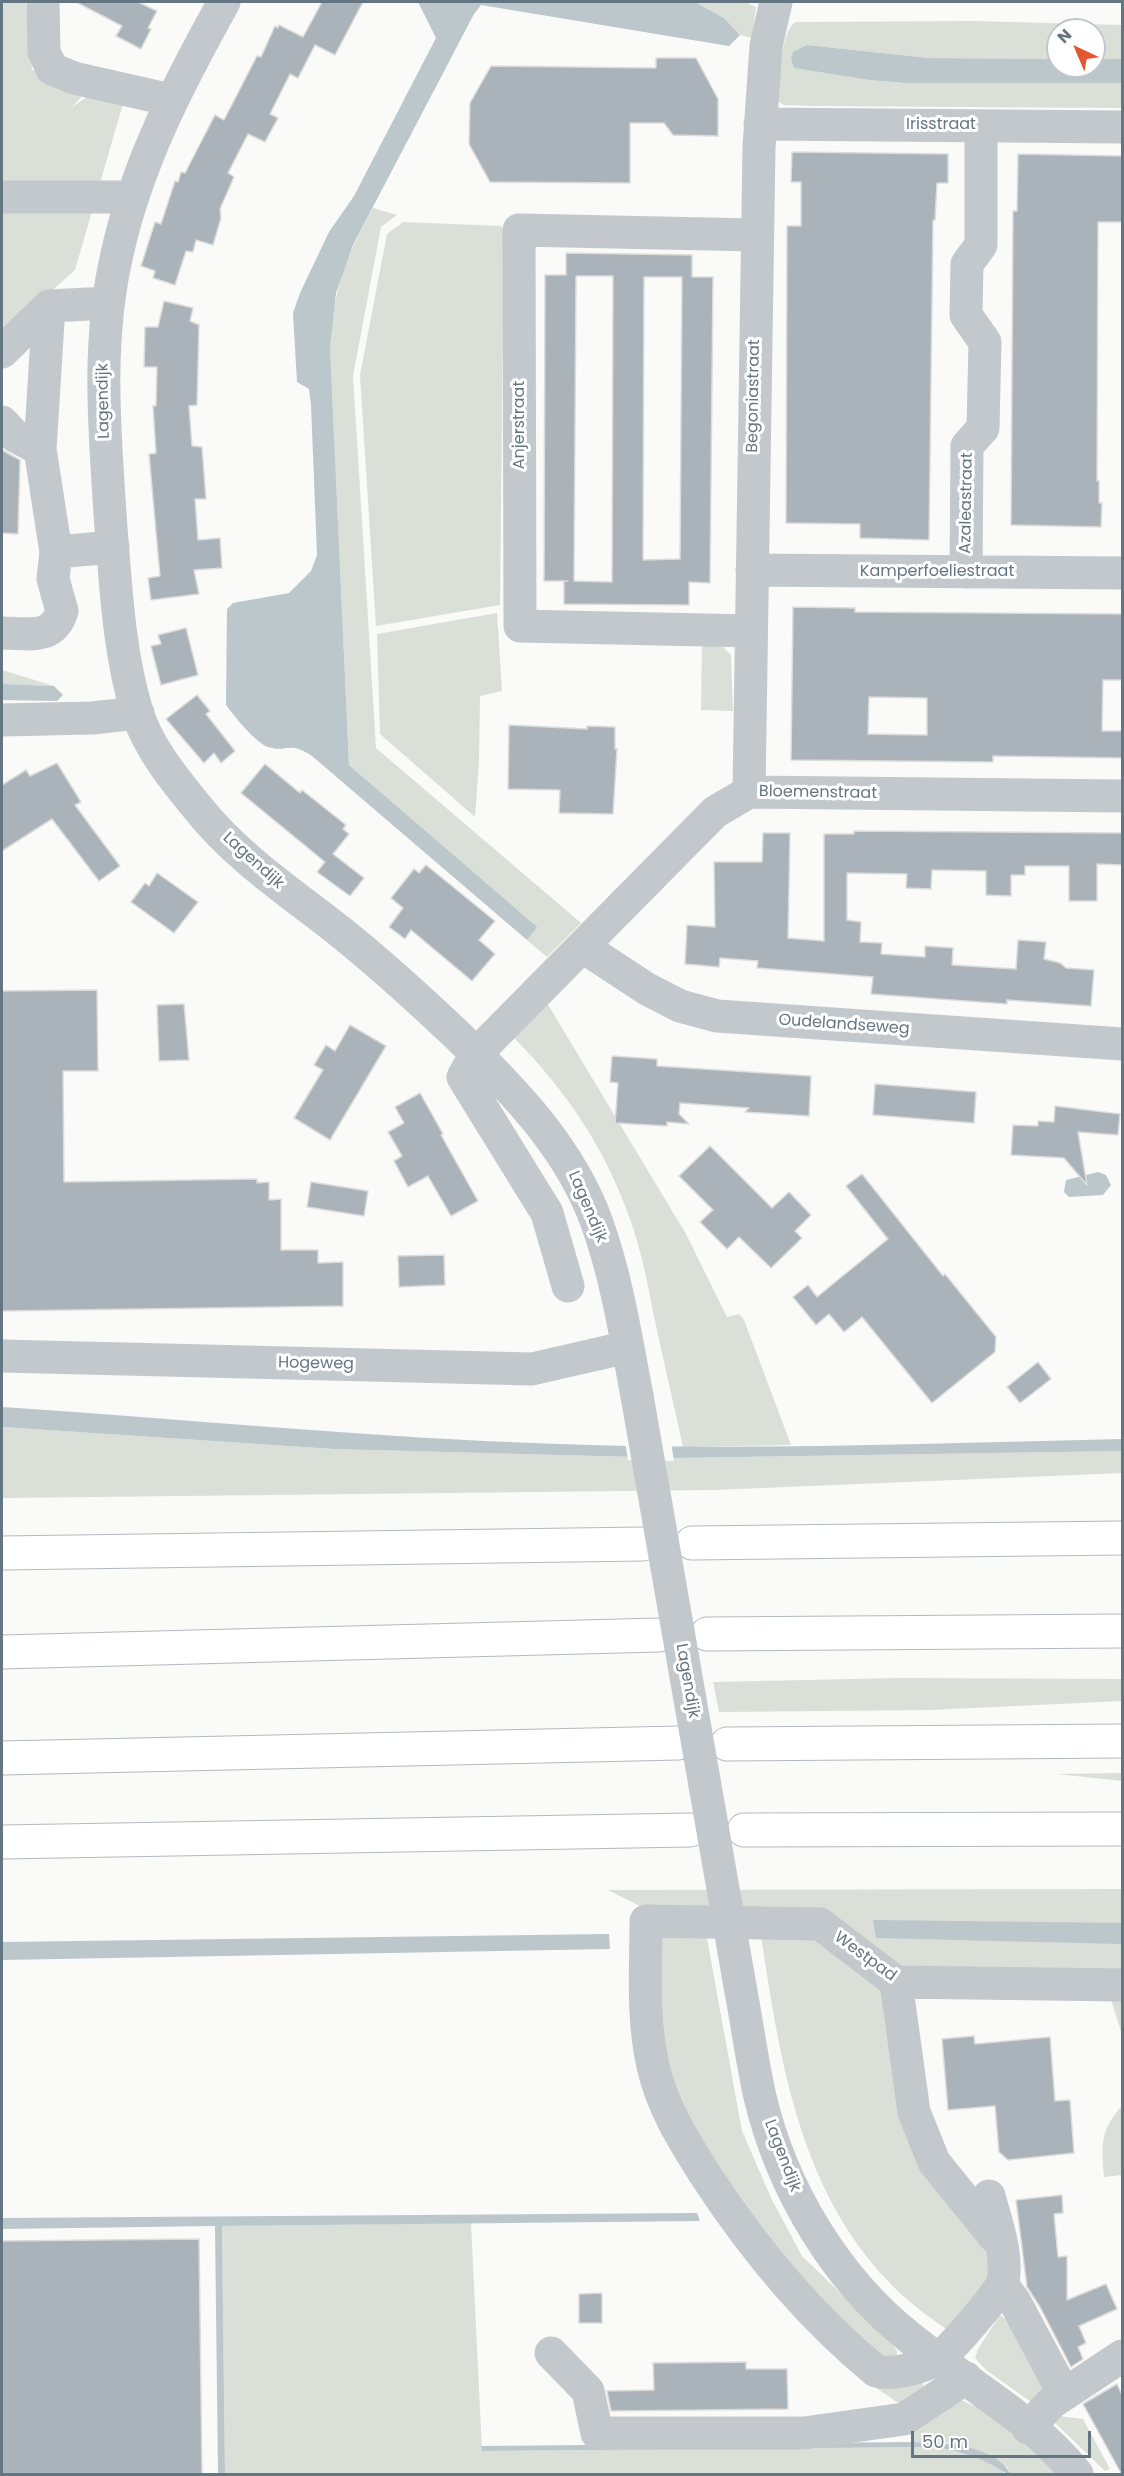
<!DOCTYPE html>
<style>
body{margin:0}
#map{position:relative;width:1124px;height:2476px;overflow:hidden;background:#fafaf8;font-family:Poppins,sans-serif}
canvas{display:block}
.frame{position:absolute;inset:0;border:3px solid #657683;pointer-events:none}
.north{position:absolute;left:1046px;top:18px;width:60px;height:60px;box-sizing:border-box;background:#fff;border:2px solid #c1c8cd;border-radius:50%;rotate:316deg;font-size:16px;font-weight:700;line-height:24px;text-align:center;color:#657683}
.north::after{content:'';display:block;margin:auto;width:21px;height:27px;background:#e4572e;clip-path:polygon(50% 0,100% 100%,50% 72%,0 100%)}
.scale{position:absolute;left:911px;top:2431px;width:180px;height:27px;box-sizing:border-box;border:3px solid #657683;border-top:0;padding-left:8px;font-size:18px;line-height:21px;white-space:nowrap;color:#657683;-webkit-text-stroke:4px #fff;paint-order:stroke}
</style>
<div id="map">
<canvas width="1124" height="2476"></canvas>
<div class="frame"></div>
<div class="north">N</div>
<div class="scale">50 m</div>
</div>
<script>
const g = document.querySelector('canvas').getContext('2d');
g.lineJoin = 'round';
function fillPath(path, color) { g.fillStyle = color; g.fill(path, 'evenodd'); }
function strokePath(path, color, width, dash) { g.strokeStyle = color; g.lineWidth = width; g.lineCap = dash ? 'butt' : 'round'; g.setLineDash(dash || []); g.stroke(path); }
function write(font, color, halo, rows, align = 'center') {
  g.font = font + ' Poppins,sans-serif'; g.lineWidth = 6; g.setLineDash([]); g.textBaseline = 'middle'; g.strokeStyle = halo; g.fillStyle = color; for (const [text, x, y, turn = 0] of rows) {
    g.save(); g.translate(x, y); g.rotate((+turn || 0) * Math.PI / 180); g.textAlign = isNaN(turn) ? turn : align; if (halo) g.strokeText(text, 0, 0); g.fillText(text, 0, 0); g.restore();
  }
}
const green = new Path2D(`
 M 2,2 L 26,2 L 32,70 L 91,87 L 71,108 L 92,93 L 124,100 L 75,270 L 2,335 Z
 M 695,2 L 745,2 L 756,7 L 752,38 L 740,35 L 724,18 Z
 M 973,21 L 1122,25 L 1122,59 L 1094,59 L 1094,30 L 1058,30 L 1058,59 L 929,58 L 807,45 L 791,59 L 795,68 L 869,80 L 905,83 L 1122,83 L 1122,108 L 815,106 L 784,105 L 777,101 C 779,83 780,30 796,22 Z
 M 373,208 L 397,215 L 381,227 L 353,376 L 376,748 L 581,923 L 547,957 L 527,940 L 536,927 L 349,765 L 330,346 C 334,288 345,258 373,208 Z
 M 403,222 L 501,226 L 504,233 L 500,605 L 376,626 L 360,375 L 387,234 Z
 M 497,613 L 502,691 L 480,696 L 479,760 L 475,817 L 380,734 L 377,634 Z
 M 702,645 L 722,646 L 731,655 L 733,711 L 701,710 Z
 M 2,670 L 54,686 L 2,684 Z
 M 547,1003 L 686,1234 L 727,1317 L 739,1314 L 744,1320 L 791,1445 L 683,1447 C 674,1405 664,1363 655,1321 C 648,1287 642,1252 630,1219 C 606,1150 566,1090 515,1039 L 519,1031 Z
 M 2,1427 L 333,1449 L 674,1458 L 1122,1451 L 1122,1473 L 713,1490 L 2,1498 Z
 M 899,1678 L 1122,1679 L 1122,1701 L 930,1710 L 719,1712 L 713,1682 Z
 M 1122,1773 L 1122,1781 L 1057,1774 Z
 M 1122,1889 L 1122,1973 L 923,1970 L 888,1964 L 872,1950 L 640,1906 L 608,1890 Z
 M 799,1928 L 858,1960 L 892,2006 L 900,2052 L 979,2221 L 996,2280 L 953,2334 C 929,2317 906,2301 886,2279 C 797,2184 779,2053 760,1929 Z
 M 706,1933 L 742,2131 L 772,2200 L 802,2256 L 892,2343 L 897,2351 L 897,2359 L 873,2362 L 729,2195 L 662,2063 L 655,1934 Z
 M 1109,1993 L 1122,1993 L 1122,2036 L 1122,2035 Z
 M 1122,2106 L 1122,2175 L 1104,2177 C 1102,2145 1099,2131 1122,2106 Z
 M 471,2223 L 482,2451 L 933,2447 C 957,2449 988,2457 1005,2474 L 225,2474 L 222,2226 Z
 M 1000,2315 L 1033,2341 L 1057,2389 L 1038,2407 L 986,2370 L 975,2358 L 978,2349 Z
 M 855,2373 L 922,2380 C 928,2393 914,2399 904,2407 Z
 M 959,2399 L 983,2410 L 1060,2474 L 1011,2474 L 1007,2467 L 949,2443 L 914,2442 L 909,2428 Z
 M 1051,2415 L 1083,2419 L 1110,2469 L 1105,2471 L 1050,2418 Z`);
const water = new Path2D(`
 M 418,2 L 695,2 L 724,18 L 740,35 L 729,46 L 481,5 L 474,14 L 353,245 L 336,293 L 330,346 L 349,765 L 537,927 L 527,940 L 312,756 C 289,740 287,753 268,747 C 257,744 233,715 226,705 L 227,609 L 233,603 L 289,593 L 311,571 L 317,555 L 311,405 L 309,389 L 297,382 L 293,313 L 300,293 L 329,232 L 354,196 L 436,38 Z
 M 807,45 L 929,58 L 1058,59 L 1058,66 L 1094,66 L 1094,59 L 1122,59 L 1122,83 L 905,83 L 869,80 L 794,68 L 791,59 L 793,52 Z
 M 2,684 L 54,686 L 63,695 L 57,701 L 2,700 Z
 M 1098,1172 L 1106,1175 L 1111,1185 L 1103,1195 L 1069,1197 L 1064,1192 L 1066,1180 Z
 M 2,1407 C 187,1419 372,1438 559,1444 C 746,1451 935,1443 1122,1439 L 1122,1451 L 674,1458 L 333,1449 L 2,1427 Z
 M 873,1920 L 1122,1923 L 1122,1944 L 876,1938 Z
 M 609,1934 L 610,1949 L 2,1960 L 2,1942 Z
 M 697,2213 L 700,2221 L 222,2226 L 225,2474 L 218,2474 L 215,2226 L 2,2229 L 2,2218 Z
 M 914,2442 C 946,2443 992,2444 1011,2474 C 1003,2474 998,2467 990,2464 C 973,2455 953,2449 933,2447 L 482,2451 L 481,2446 Z`);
const pier = new Path2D(`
 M 625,1442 L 671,1443 L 674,1461 L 628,1460 Z`);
const building = new Path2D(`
 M 76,2 L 138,2 L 157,11 L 148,28 L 151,29 L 141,49 L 116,36 L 122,26 Z
 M 322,2 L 363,2 L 335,55 L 315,45 L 298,78 L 290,74 L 270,114 L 278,118 L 265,142 L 248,134 L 228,173 L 234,177 L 220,209 L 221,218 L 213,245 L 196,240 L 193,252 L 186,251 L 175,285 L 153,278 L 155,271 L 141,266 L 155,222 L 161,224 L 175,181 L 178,182 L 181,172 L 185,173 L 215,115 L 224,120 L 257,56 L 261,57 L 275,26 L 278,28 L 279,25 L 303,37 Z
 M 656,58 L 696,58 L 718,99 L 718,136 L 673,135 L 664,123 L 630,123 L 630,183 L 490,182 L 469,144 L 470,103 L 491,66 L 656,68 Z
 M 792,152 L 948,154 L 948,183 L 937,183 L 935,220 L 933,220 L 929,540 L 860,538 L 860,524 L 786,523 L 787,226 L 801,226 L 801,182 L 791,182 Z
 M 1018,154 L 1122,156 L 1122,222 L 1098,222 L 1097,481 L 1099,481 L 1099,503 L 1102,503 L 1101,527 L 1011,525 L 1013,211 L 1017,211 Z
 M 566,253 L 692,255 L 692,277 L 713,277 L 710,583 L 689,582 L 689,605 L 564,604 L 564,581 L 568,581 L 544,581 L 545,275 L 566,275 ZM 576,276 L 613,276 L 612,582 L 574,581 ZM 644,277 L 682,277 L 680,559 L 643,560 Z
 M 164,301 L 193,308 L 190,321 L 199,325 L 197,405 L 189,406 L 192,446 L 202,447 L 206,499 L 195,499 L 198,540 L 220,538 L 222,568 L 194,570 L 199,594 L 151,600 L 148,578 L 160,576 L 149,454 L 156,453 L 153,406 L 156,406 L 157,367 L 144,367 L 145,327 L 158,327 Z
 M 2,450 L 20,460 L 18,534 L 2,533 Z
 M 793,607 L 855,608 L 855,612 L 1122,614 L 1122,680 L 1103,680 L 1102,731 L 1122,731 L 1122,758 L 993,756 L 993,762 L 791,760 ZM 869,697 L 927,698 L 927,735 L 868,734 Z
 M 186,628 L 198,675 L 161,685 L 151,646 L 161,644 L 158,635 Z
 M 197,695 L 210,711 L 206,714 L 235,751 L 221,763 L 214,753 L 204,763 L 166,719 Z
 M 509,725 L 587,729 L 587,726 L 615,727 L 615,749 L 617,749 L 613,814 L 559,813 L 560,790 L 508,789 Z
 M 57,763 L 81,802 L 75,805 L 120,866 L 99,881 L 52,819 L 2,851 L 2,785 L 26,770 L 30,776 Z
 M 265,764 L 300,793 L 302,790 L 346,825 L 343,829 L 349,834 L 333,854 L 364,878 L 350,896 L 317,872 L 325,862 L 241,793 Z
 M 854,831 L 1122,833 L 1122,865 L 1097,864 L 1097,901 L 1069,901 L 1069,866 L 1025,866 L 1025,875 L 1011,875 L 1011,896 L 986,895 L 986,871 L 932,870 L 931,889 L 906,888 L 907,874 L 847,873 L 847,920 L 861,922 L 860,942 L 882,943 L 881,954 L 925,957 L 925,946 L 953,948 L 952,965 L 1016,969 L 1018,940 L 1046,942 L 1044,959 L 1060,963 L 1066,968 L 1094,970 L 1091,1006 L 1007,1000 L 1007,1004 L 871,994 L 873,977 L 757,968 L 758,961 L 720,958 L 719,967 L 685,964 L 687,925 L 715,927 L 714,862 L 762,862 L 763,833 L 790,833 L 788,938 L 824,941 L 824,834 L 854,834 Z
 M 426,865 L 495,921 L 479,940 L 495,954 L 472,981 L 411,930 L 405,939 L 389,927 L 403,908 L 391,898 L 414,869 L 419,873 Z
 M 157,873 L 198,902 L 174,933 L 131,902 L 145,883 L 149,886 Z
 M 97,990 L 98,1071 L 63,1071 L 64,1182 L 257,1179 L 257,1183 L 269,1182 L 269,1200 L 281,1199 L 281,1250 L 318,1250 L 318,1263 L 343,1262 L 343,1306 L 2,1311 L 2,991 Z
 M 184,1004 L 189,1060 L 159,1061 L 157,1005 Z
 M 350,1025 L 386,1046 L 330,1140 L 294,1118 L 323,1070 L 314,1065 L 326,1045 L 335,1051 Z
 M 612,1056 L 657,1059 L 657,1066 L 811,1076 L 809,1116 L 745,1112 L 749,1108 L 680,1103 L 679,1114 L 689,1124 L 667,1122 L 667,1126 L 615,1123 L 618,1083 L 610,1082 Z
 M 875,1084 L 976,1092 L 974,1123 L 873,1115 Z
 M 420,1093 L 443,1134 L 441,1135 L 478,1201 L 451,1216 L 428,1176 L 408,1187 L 394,1161 L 402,1156 L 388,1132 L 404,1123 L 395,1107 Z
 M 1055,1106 L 1120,1114 L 1118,1135 L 1078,1132 L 1087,1185 L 1064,1158 L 1011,1155 L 1013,1125 L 1038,1126 L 1038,1121 L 1054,1122 Z
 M 710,1146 L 772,1208 L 789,1192 L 811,1215 L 795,1231 L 802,1238 L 771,1268 L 739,1237 L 727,1249 L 700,1222 L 713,1210 L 679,1176 Z
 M 862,1174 L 943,1276 L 945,1274 L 996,1337 L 995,1352 L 932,1403 L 862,1317 L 844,1332 L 829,1314 L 816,1325 L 793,1297 L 808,1285 L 817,1297 L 888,1239 L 846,1186 Z
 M 311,1182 L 368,1191 L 364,1216 L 307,1207 Z
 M 444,1255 L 445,1285 L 399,1287 L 398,1256 Z
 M 1038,1362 L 1051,1379 L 1020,1403 L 1007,1387 Z
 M 974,2036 L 975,2044 L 1050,2037 L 1055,2101 L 1070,2100 L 1074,2153 L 1008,2160 L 999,2152 L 995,2106 L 948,2110 L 942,2039 Z
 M 1062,2195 L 1063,2213 L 1054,2214 L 1058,2257 L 1067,2256 L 1067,2300 L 1106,2284 L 1117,2309 L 1079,2326 L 1086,2343 L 1078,2347 L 1083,2359 L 1071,2367 L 1040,2307 L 1027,2287 L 1016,2200 Z
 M 199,2239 L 202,2475 L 2,2475 L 2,2241 Z
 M 602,2293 L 602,2323 L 579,2323 L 579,2294 Z
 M 746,2362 L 746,2369 L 787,2369 L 788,2409 L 611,2411 L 607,2391 L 654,2390 L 653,2363 Z
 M 1117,2384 L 1122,2395 L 1122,2475 L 1083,2404 Z`);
const minor = new Path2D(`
 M 43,2 L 44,52 L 52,69 L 74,78 L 171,100
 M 224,2 C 179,83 137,163 117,254 C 96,345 105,435 111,528 C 116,589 119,653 137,712 C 148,747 174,779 197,807 C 237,858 293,894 343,934 C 383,966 421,1001 458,1036 C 514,1091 570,1148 597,1223 C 617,1279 626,1338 637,1396
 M 760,124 L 1122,127
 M 2,197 L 132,197
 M 2,352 L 49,306
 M 2,422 L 15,436 L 40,449
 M 56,552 L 113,547
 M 752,570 L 1122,573
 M 966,572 L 967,446 L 983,428 L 985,342 L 966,315 L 967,264 L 981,245 L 981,126
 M 751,631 L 520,626 L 519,230 L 756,235
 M 2,633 C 28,633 53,641 62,611 L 53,579 L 56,552 L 40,449 L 49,306 L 108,303
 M 2,720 L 92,718 L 138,713
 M 749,792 L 759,147 L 766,46 L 776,2
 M 583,947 L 647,989 L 680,1006 L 717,1016 L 1122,1044
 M 568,1286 L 547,1213 L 463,1077 L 476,1054 L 715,812 L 749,792 L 1122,796
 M 2,1356 L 532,1369 L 628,1347
 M 896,1982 L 914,2112 L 934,2162 L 994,2236
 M 740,1986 C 747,2023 752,2061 760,2097 C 782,2189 835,2278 909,2337 C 964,2382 1032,2418 1077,2474
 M 989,2196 C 996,2223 1008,2253 1003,2282 C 1002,2290 947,2354 938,2359 C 923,2367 892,2376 876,2371 C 809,2316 753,2248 706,2176 C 684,2141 662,2107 653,2066 C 642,2018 646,1969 646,1921 L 820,1924 L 896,1982 L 1122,1985
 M 1003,2286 L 1015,2302 L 1064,2394
 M 551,2353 L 588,2391 L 597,2433 L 804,2433 L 904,2419 L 966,2378
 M 1028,2428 L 1051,2403 L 1122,2356`);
const highway = new Path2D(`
 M 692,1543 L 1122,1538
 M 2,1553 L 643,1544
 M 707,1634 L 1122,1631
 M 2,1652 L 659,1635
 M 727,1744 L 1122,1741
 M 2,1758 L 679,1743
 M 744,1830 L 1122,1829
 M 2,1842 L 690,1830`);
const minorBridge = new Path2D(`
 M 637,1396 L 740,1986`);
const streetNames = [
 ["Irisstraat",941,125],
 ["Begoniastraat",754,396,-89],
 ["Lagendijk",104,401,-91],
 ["Anjerstraat",520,425,-90],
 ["Azaleastraat",967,503,-89],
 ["Kamperfoeliestraat",937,572],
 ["Bloemenstraat",818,793,1],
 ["Lagendijk",253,861,42],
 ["Oudelandseweg",844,1025,4],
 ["Lagendijk",587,1207,67],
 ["Hogeweg",316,1364,1],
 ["Lagendijk",687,1681,80],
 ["Westpad",865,1957,36],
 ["Lagendijk",782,2156,69]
];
fillPath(green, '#dadfd7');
fillPath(water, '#bbc7cb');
fillPath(pier, '#fafaf8');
fillPath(building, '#aab3b9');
strokePath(building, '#dcdcda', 1.5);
strokePath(highway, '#b4b9bd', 35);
strokePath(minor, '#c3c8cc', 33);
strokePath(highway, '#fff', 33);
strokePath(minorBridge, '#c3c8cc', 33);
write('16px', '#657683', '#fff', streetNames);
</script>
